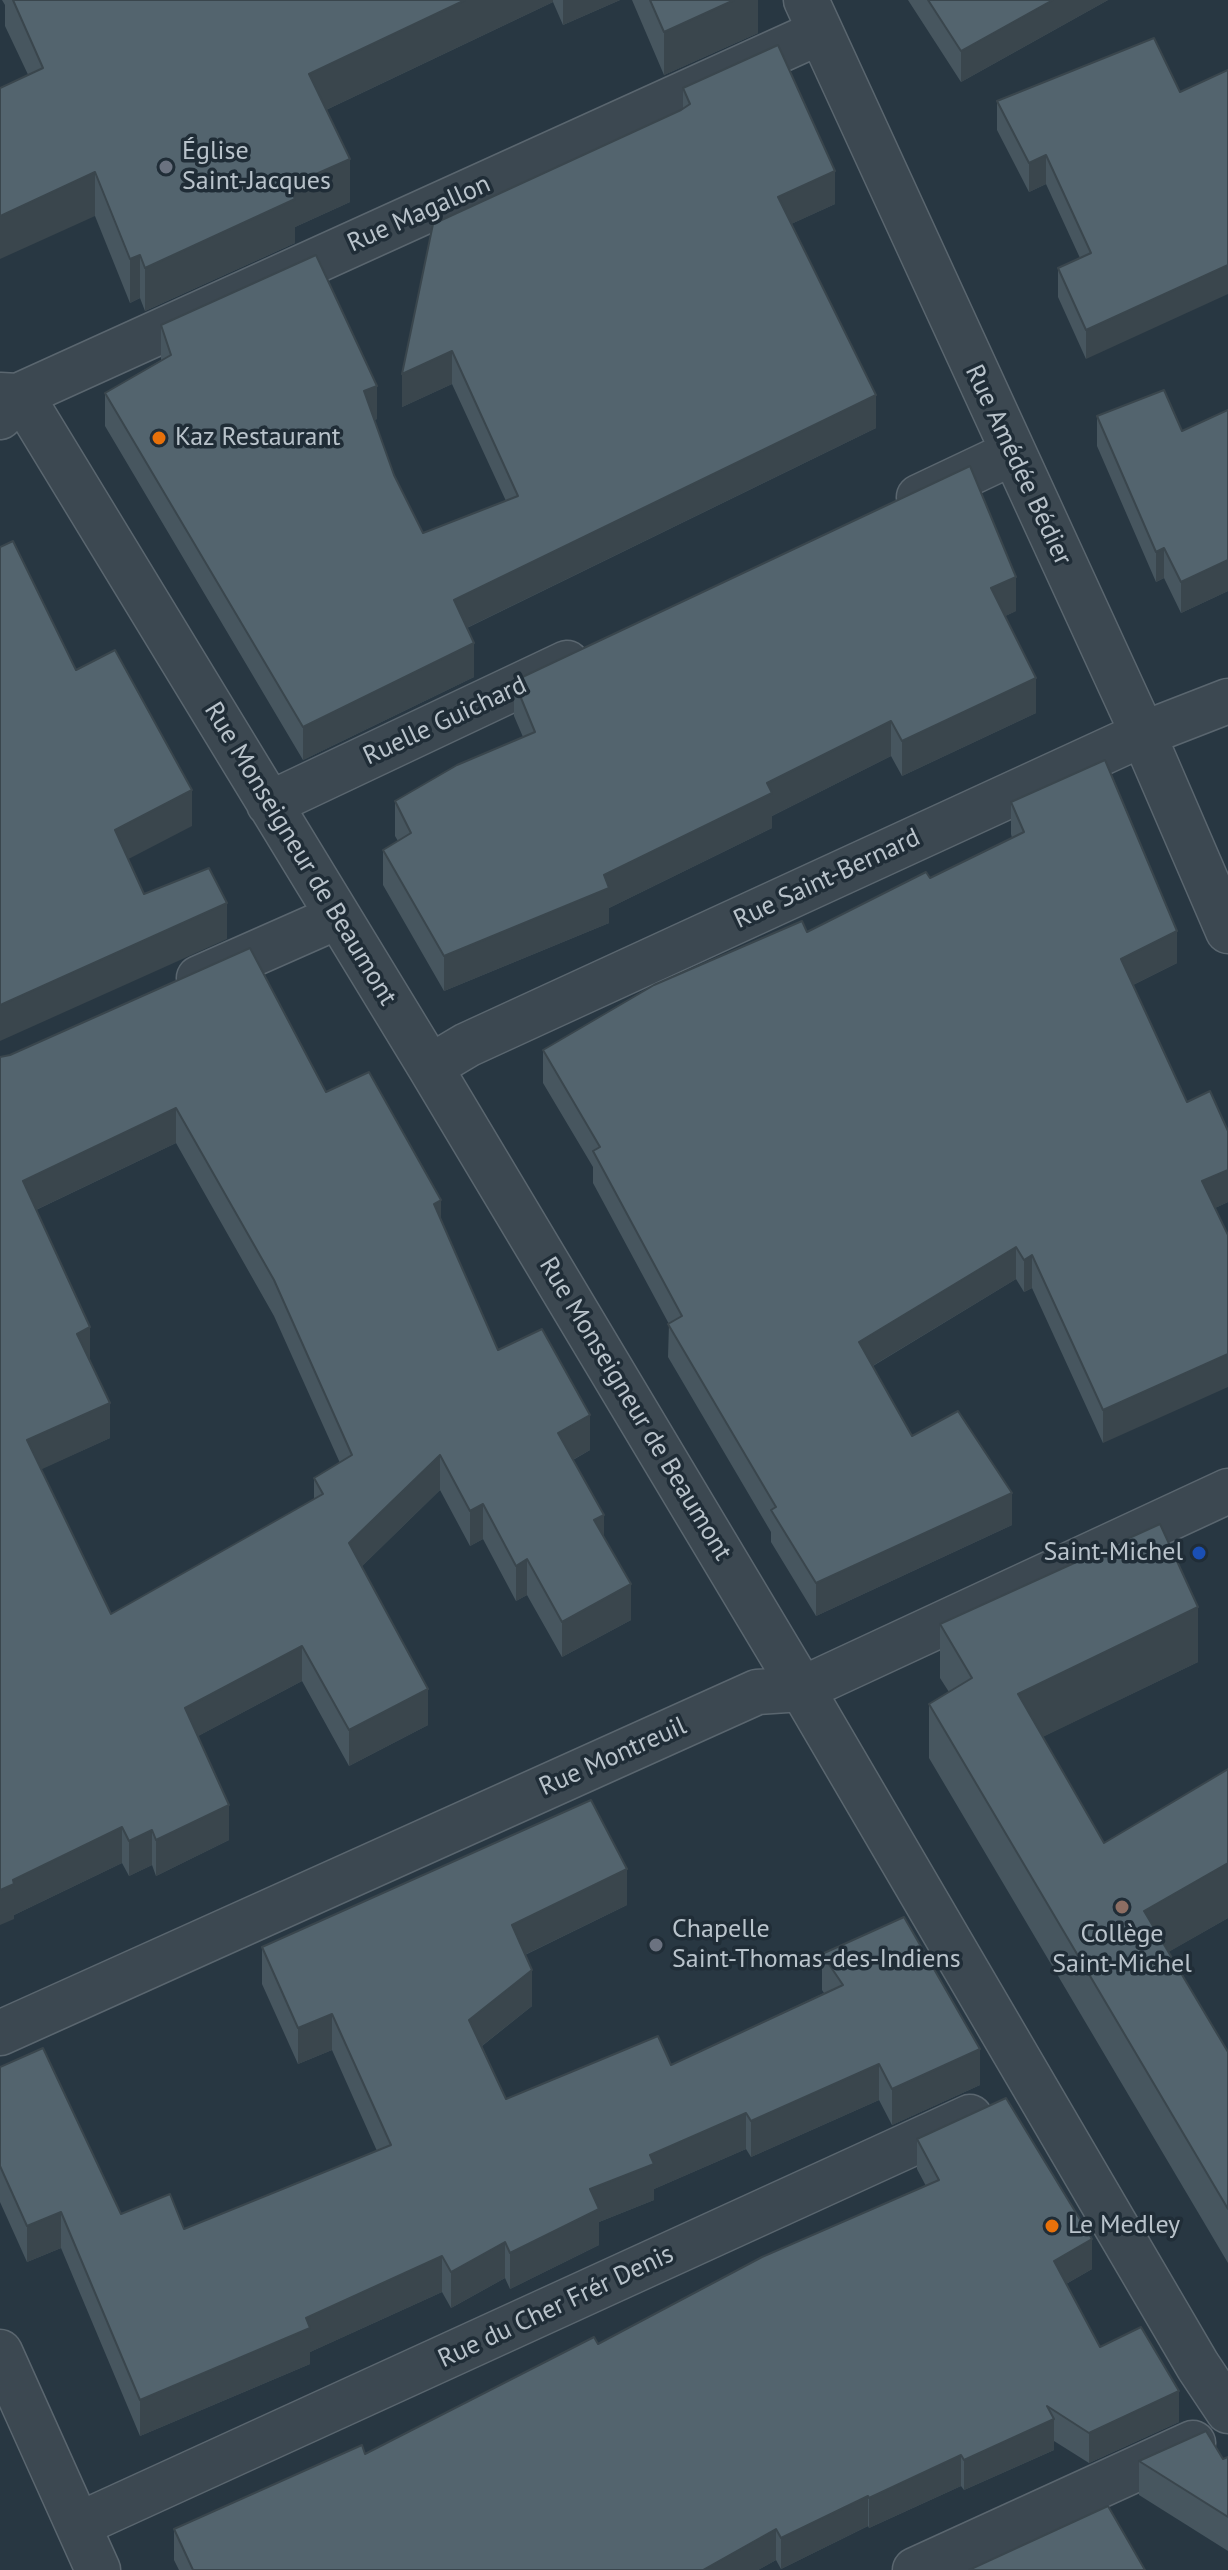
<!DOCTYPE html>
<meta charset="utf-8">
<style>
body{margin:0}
canvas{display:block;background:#283742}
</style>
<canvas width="1228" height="2570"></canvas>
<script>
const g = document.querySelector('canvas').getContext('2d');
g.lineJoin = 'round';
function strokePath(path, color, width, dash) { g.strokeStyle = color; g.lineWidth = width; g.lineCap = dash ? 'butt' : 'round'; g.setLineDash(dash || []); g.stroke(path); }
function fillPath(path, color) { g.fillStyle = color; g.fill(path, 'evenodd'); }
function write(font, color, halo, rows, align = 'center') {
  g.font = font + ' "PT Sans",sans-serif'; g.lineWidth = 7; g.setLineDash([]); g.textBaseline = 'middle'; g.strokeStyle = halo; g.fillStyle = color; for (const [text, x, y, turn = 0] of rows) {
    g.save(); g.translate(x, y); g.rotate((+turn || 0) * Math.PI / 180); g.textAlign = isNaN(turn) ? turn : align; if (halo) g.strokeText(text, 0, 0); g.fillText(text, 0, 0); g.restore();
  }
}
const minor = new Path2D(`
 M 806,0 L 1143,734 L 1228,931
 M 0,395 L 18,396 L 32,413 L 430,1067 L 802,1689 L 1198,2366 L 1228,2411
 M 0,417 L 18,396 L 820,32
 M 919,497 L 1012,453
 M 269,804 L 567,663
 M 199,978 L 337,917
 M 430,1067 L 467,1045 L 1143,734 L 1228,701
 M 0,2033 L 757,1692 L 802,1689 L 1228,1491
 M 0,2352 L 98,2570
 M 78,2525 L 970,2117
 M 915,2570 L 1193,2443`);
const wall = new Path2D(`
 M 2,0 L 620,0 L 563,25 L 553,2 L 326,110 L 350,202 L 295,227 L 295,243 L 145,311 L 140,298 L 130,303 L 95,216 L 5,26 L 5,5 Z
 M 632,0 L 758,0 L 758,33 L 664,75 Z
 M 908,0 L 1108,0 L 961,82 Z
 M 1154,38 L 1086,359 L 1058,297 L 1058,268 L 1080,258 L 1046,184 L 1029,192 L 997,130 L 997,101 Z
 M 683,88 L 835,204 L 791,224 L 876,428 L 467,628 L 474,677 L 303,760 L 105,426 L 105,393 L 161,360 L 161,325 L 377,419 L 374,420 L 394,475 L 423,533 L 506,501 L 452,384 L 402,407 L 402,374 L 683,109 Z
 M 1228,410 L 1228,591 L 1181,613 L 1164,578 L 1156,582 L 1097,446 L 1097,416 L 1182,431 Z
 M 1016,611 L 1005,616 L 1036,713 L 902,776 L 891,756 L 772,816 L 772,828 L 609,908 L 609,923 L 444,991 L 383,885 L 383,850 L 398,841 L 395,836 L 395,801 L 523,737 L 514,716 L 514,681 Z
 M 1011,802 L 1177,963 L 1133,985 L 1187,1102 L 1228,1131 L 1228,1202 L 1215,1208 L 1103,1443 L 1032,1288 L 1024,1292 L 1016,1279 L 873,1366 L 912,1436 L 1012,1525 L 816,1616 L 771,1542 L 771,1532 L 668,1357 L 669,1324 L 593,1183 L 593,1167 L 543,1083 L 543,1050 L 930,878 L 1012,838 L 1011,834 Z
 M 0,1057 L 326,1092 L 441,1220 L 498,1350 L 590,1450 L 573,1460 L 604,1538 L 631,1620 L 562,1657 L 527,1595 L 516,1601 L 483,1539 L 470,1546 L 440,1490 L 362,1566 L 428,1725 L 349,1766 L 302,1681 L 198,1736 L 229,1840 L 156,1876 L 152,1865 L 129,1876 L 122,1863 L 14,1915 L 14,1919 ZM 176,1143 L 274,1316 L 340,1463 L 314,1478 L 314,1499 L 111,1614 L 41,1469 L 110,1438 L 90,1361 L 36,1210 Z
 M 940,1624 L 1198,1662 L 1042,1737 L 1104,1843 L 1228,1918 L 1168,1952 L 1228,2052 L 1228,2263 L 929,1758 L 929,1704 L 949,1692 L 940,1678 Z
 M 627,1905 L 525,1955 L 532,2006 L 482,2046 L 506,2099 L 671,2065 L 824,1993 L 822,1990 L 822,1954 L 980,2085 L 892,2125 L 879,2100 L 751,2157 L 746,2149 L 654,2189 L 654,2200 L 599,2222 L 599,2245 L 510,2289 L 505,2278 L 451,2308 L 442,2292 L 310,2352 L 310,2364 L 140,2436 L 61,2248 L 27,2262 L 0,2202 L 0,2067 L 121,2214 L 184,2229 L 377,2151 L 332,2050 L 298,2064 L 262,1984 L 262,1947 Z
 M 917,2139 L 1092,2269 L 1066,2284 L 1100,2347 L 1179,2422 L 1089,2463 L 1054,2441 L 1054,2450 L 964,2490 L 961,2486 L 869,2528 L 868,2526 L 781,2569 L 776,2560 L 758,2570 L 179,2570 L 174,2560 L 174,2529 L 365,2454 L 598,2344 L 926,2186 L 917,2169 Z
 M 1228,2457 L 1228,2551 L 1139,2495 L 1139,2461 L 1223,2459 Z`);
const shadedWall = new Path2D(`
 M 465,0 L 553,0 L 553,2 L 309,118 L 309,74 Z
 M 563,0 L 620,0 L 563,25 Z
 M 734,0 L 758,0 L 758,33 L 664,75 L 664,32 Z
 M 1053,0 L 1108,0 L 961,82 L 961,51 Z
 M 1046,155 L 1046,184 L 1029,192 L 1029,163 Z
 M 350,159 L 350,202 L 295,227 L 295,243 L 145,311 L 145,268 L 289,186 Z
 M 835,171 L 835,204 L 778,230 L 778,197 Z
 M 95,172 L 95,216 L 0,259 L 0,216 Z
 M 140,255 L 140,298 L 130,303 L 130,259 Z
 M 1228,265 L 1228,294 L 1086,359 L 1086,330 Z
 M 452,351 L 452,384 L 402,407 L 402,374 Z
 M 377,386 L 377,419 L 364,425 L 364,391 Z
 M 876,395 L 876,428 L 454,634 L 454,600 Z
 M 1164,548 L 1164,578 L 1156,582 L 1156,552 Z
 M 1228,560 L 1228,591 L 1181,613 L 1181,582 Z
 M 1016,577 L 1016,611 L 991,623 L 991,588 Z
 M 474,643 L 474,677 L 303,760 L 303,727 Z
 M 1036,678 L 1036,713 L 902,776 L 902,741 Z
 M 891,721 L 891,756 L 772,816 L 772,828 L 609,908 L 609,923 L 444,991 L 444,956 L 604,875 L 767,783 Z
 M 192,790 L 192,826 L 115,866 L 115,830 Z
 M 227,903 L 227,939 L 0,1041 L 0,1005 Z
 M 1177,931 L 1177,963 L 1121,991 L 1121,959 Z
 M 176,1108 L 176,1143 L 23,1216 L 23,1181 Z
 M 1228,1170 L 1228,1202 L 1202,1214 L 1202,1181 Z
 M 441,1200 L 441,1236 L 434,1204 Z
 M 1016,1247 L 1016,1279 L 859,1374 L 859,1342 Z
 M 1032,1255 L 1032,1288 L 1024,1292 L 1024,1260 Z
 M 90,1327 L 90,1362 L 77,1334 Z
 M 1228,1354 L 1228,1387 L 1103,1443 L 1103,1410 Z
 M 110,1403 L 110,1438 L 27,1476 L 27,1440 Z
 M 590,1415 L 590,1450 L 558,1468 L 558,1433 Z
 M 440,1455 L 440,1490 L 349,1579 L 349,1543 Z
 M 1012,1493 L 1012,1525 L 816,1616 L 816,1583 Z
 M 483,1504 L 483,1539 L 470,1546 L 470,1511 Z
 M 604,1515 L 604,1550 L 594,1520 Z
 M 527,1559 L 527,1595 L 516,1601 L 516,1566 Z
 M 631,1584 L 631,1620 L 562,1657 L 562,1622 Z
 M 1198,1607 L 1198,1662 L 1018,1749 L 1018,1694 Z
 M 302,1646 L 302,1681 L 185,1743 L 185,1708 Z
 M 428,1689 L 428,1725 L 349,1766 L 349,1730 Z
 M 229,1805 L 229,1840 L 156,1876 L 156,1840 Z
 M 122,1827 L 122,1863 L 14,1915 L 14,1919 L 0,1925 L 0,1890 L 13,1880 Z
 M 152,1830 L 152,1865 L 129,1876 L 129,1841 Z
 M 1228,1863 L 1228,1918 L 1144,1966 L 1144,1911 Z
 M 627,1869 L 627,1905 L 512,1961 L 512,1925 Z
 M 532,1970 L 532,2006 L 469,2056 L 469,2020 Z
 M 332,2014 L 332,2050 L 298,2064 L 298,2028 Z
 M 980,2049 L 980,2085 L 892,2125 L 892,2089 Z
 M 879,2064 L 879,2100 L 751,2157 L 751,2121 Z
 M 746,2113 L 746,2149 L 654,2189 L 654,2200 L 599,2222 L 599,2245 L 510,2289 L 510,2253 L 590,2189 L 650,2155 Z
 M 61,2212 L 61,2248 L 27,2262 L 27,2226 Z
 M 1092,2239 L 1092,2269 L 1054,2291 L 1054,2261 Z
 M 505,2242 L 505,2278 L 451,2308 L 451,2272 Z
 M 442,2256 L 442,2292 L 310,2352 L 310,2364 L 140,2436 L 140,2400 L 306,2318 Z
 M 1179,2391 L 1179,2422 L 1089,2463 L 1089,2433 Z
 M 1054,2419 L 1054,2450 L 964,2490 L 964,2460 Z
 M 961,2455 L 961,2486 L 869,2528 L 869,2498 Z
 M 868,2496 L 868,2526 L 781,2569 L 781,2538 Z
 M 776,2529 L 776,2560 L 758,2570 L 703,2570 Z`);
const building = new Path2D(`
 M 13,0 L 465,0 L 309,74 L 350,159 L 289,186 L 295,199 L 145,268 L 140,255 L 130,259 L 95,172 L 0,216 L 0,88 L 43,68 Z
 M 650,0 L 734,0 L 664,32 Z
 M 928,0 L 1053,0 L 961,51 Z
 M 1154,38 L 1180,92 L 1228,70 L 1228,265 L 1086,330 L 1058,268 L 1091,253 L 1046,155 L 1029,163 L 997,101 Z
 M 778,45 L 835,171 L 778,197 L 876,395 L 454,600 L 474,643 L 303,727 L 105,393 L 171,355 L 161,325 L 316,255 L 377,386 L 364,391 L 394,475 L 423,533 L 518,496 L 452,351 L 402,374 L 433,224 L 681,110 L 690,104 L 683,88 Z
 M 1164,390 L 1182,431 L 1228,410 L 1228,560 L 1181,582 L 1164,548 L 1156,552 L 1097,416 Z
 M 970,466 L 1016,577 L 991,588 L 1036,678 L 902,741 L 891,721 L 767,783 L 772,793 L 604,875 L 609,888 L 444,956 L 383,850 L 411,833 L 395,801 L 457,765 L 535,732 L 514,681 Z
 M 13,541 L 76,670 L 115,650 L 192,790 L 115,830 L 144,894 L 209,868 L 227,903 L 0,1005 L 0,547 Z
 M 1105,760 L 1177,931 L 1121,959 L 1187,1102 L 1210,1091 L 1228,1131 L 1228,1170 L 1202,1181 L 1228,1235 L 1228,1354 L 1103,1410 L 1032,1255 L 1024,1260 L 1016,1247 L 859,1342 L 912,1436 L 958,1411 L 1012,1493 L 816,1583 L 771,1510 L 776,1507 L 668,1324 L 682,1316 L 593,1151 L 600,1147 L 543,1050 L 654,985 L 802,921 L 807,932 L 926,872 L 930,878 L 1024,832 L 1011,802 Z
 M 250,948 L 326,1092 L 369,1072 L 441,1200 L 434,1204 L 498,1350 L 542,1329 L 590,1415 L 558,1433 L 604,1515 L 594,1520 L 631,1584 L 562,1622 L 527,1559 L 516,1566 L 483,1504 L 470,1511 L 440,1455 L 349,1543 L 428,1689 L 349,1730 L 302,1646 L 185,1708 L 229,1805 L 156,1840 L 152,1830 L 129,1841 L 122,1827 L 13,1880 L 14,1884 L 0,1890 L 0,1057 L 10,1055 ZM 176,1108 L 274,1280 L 352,1455 L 314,1478 L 323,1494 L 111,1614 L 27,1440 L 110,1403 L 77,1334 L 90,1327 L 23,1181 Z
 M 1160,1524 L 1198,1607 L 1018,1694 L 1104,1843 L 1228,1769 L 1228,1863 L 1144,1911 L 1228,2052 L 1228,2209 L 929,1704 L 972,1678 L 940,1624 Z
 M 591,1800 L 627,1869 L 512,1925 L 532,1970 L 469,2020 L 506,2099 L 658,2036 L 671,2065 L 843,1985 L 822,1954 L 904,1917 L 980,2049 L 892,2089 L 879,2064 L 751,2121 L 746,2113 L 650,2155 L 654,2164 L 590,2189 L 599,2209 L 510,2253 L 505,2242 L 451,2272 L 442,2256 L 306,2318 L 310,2328 L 140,2400 L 61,2212 L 27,2226 L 0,2166 L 0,2067 L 43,2048 L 121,2214 L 170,2194 L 184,2229 L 391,2145 L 332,2014 L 298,2028 L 262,1947 Z
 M 1006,2098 L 1092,2239 L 1054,2261 L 1100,2347 L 1141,2327 L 1179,2391 L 1089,2433 L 1047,2406 L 1054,2419 L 964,2460 L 961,2455 L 869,2498 L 868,2496 L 781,2538 L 776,2529 L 703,2570 L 193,2570 L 174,2529 L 362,2445 L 365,2454 L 594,2337 L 598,2344 L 762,2257 L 939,2180 L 917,2139 Z
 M 1206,2431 L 1223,2459 L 1228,2457 L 1228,2517 L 1139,2461 Z
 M 1108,2506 L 1145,2570 L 969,2570 Z`);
const markers = [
 [166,167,8,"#6b7280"],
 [159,438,8,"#e8710a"],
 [1199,1553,8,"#1a4fb4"],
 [1122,1907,8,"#8d6e63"],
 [656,1945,8,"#6b7280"],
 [1052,2226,8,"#e8710a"]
];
const poiNames = [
 ["Église",182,152],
 ["Saint-Jacques",182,182],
 ["Kaz Restaurant",175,438],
 ["Saint-Michel",1183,1553,"right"],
 ["Chapelle",672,1930],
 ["Saint-Thomas-des-Indiens",672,1960],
 ["Collège",1122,1935,"center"],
 ["Saint-Michel",1122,1965,"center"],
 ["Le Medley",1068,2226]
];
const streetNames = [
 ["Rue Magallon",419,214,-24],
 ["Rue Amédée Bédier",1018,465,65],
 ["Ruelle Guichard",445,721,-25],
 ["Rue Monseigneur de Beaumont",300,854,59],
 ["Rue Saint-Bernard",827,879,-25],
 ["Rue Monseigneur de Beaumont",635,1409,59],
 ["Rue Montreuil",613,1757,-24],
 ["Rue du Cher Frér Denis",556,2307,-25]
];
strokePath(minor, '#5a666f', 47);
strokePath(minor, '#3c4851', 44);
fillPath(wall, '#47565f');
fillPath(shadedWall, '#3a464d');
fillPath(building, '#53646e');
strokePath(building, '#3a464d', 2);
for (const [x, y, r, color] of markers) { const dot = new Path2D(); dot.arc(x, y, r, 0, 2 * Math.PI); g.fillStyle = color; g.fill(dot); strokePath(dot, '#202d37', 3); }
write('26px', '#b9c3cb', '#202d37', poiNames, 'left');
write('26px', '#b9c3cb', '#202d37', streetNames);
</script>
